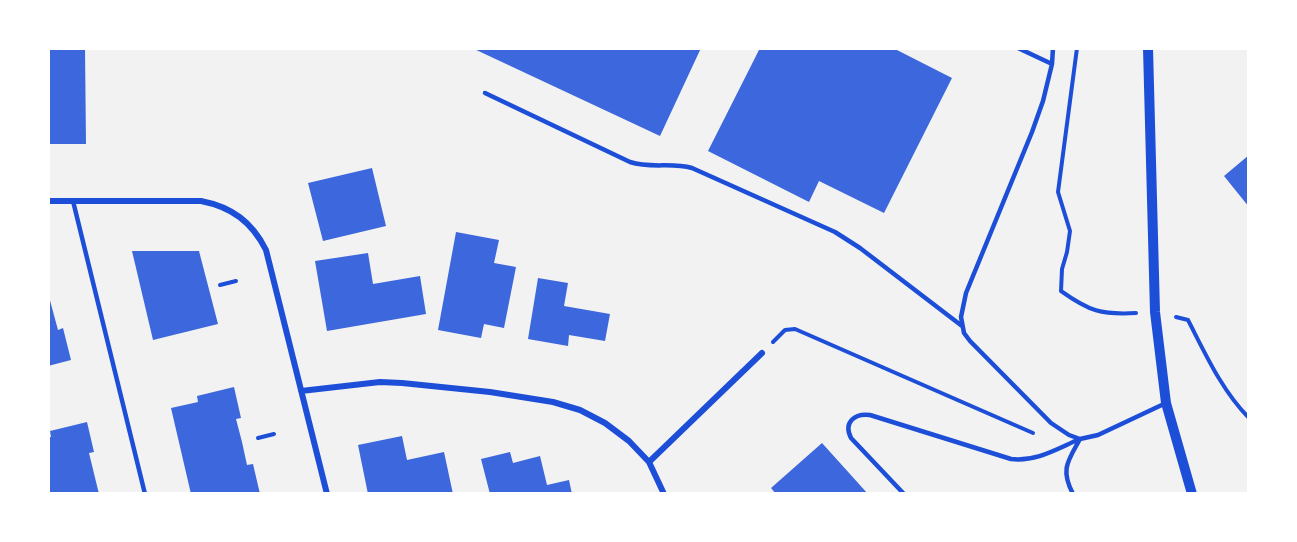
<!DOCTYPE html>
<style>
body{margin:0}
#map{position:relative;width:1297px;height:542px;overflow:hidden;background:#f2f2f2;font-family:Inter,sans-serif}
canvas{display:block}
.frame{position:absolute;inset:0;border:50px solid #fff;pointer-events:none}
</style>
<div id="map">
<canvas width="1297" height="542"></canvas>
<div class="frame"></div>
</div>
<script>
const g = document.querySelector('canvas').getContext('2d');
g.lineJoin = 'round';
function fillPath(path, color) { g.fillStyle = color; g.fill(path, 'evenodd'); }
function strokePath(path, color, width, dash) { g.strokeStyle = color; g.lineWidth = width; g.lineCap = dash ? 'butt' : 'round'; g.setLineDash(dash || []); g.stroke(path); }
const building = new Path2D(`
 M 48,48 L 85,48 L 86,144 L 48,144 Z
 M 472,48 L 701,48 L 660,136 Z
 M 760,48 L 893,48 L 952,78 L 884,213 L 819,181 L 809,202 L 708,151 Z
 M 1249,155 L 1249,207 L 1224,176 Z
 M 372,168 L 386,226 L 323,241 L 308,183 Z
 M 456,232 L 499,240 L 494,263 L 516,267 L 504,328 L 484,324 L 481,338 L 438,330 Z
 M 132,251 L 199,251 L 218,324 L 153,340 Z
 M 368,253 L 373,284 L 420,276 L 426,314 L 327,331 L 315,261 Z
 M 538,278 L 568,283 L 564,306 L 610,314 L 605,341 L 569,335 L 568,346 L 528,339 Z
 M 48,293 L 58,330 L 63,328 L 71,360 L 48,366 Z
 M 234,387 L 241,418 L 236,419 L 242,442 L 247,465 L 253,464 L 260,494 L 191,494 L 171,408 L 198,402 L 197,396 Z
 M 87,422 L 94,452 L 89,453 L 99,494 L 48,494 L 48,437 L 51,437 L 50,431 Z
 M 402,436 L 407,460 L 444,452 L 453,494 L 368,494 L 358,445 Z
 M 822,443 L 868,494 L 776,494 L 771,488 Z
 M 510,452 L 513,463 L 540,456 L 547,485 L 569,480 L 572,494 L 490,494 L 481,459 Z`);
const path = new Path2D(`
 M 1077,48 L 1058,192 L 1070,231 L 1067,252 L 1062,269 L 1061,291 C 1089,311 1101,315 1136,313
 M 220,285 L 236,281
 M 1176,317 L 1188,320 C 1205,353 1222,391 1249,418
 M 773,342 L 785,330 L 795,329 L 1033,433
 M 258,438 L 274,434`);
const service = new Path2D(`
 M 1018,48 L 1052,64 L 1043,101 L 1032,132 L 966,293 L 961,317 L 964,333 L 970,341 L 1051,423 L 1069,435 L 1080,439
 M 1052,64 L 1053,48
 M 485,93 L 630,162 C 651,169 671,162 692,168 L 835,232 L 860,248 L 962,326
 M 73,201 L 145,494
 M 904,494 L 851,438 C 843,422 855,413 870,415 L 1011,459 C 1037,462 1058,448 1080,439
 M 1073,494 C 1060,469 1068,461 1080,439 L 1098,435 L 1166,403`);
const minor = new Path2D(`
 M 48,201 L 201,201 C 232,207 252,222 266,250 L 327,494
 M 301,391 L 380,382 L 402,383 L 490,392 L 553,402 L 580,410 L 605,423 L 629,441 L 649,462 L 664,494
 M 649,462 L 762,353`);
const tertiary = new Path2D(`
 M 1148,48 L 1155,312 L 1166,403 L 1192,494`);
fillPath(building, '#3d67dc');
strokePath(path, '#1d4ed8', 4);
strokePath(service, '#1d4ed8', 4.5);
strokePath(minor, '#1d4ed8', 6);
strokePath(tertiary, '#1d4ed8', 10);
</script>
